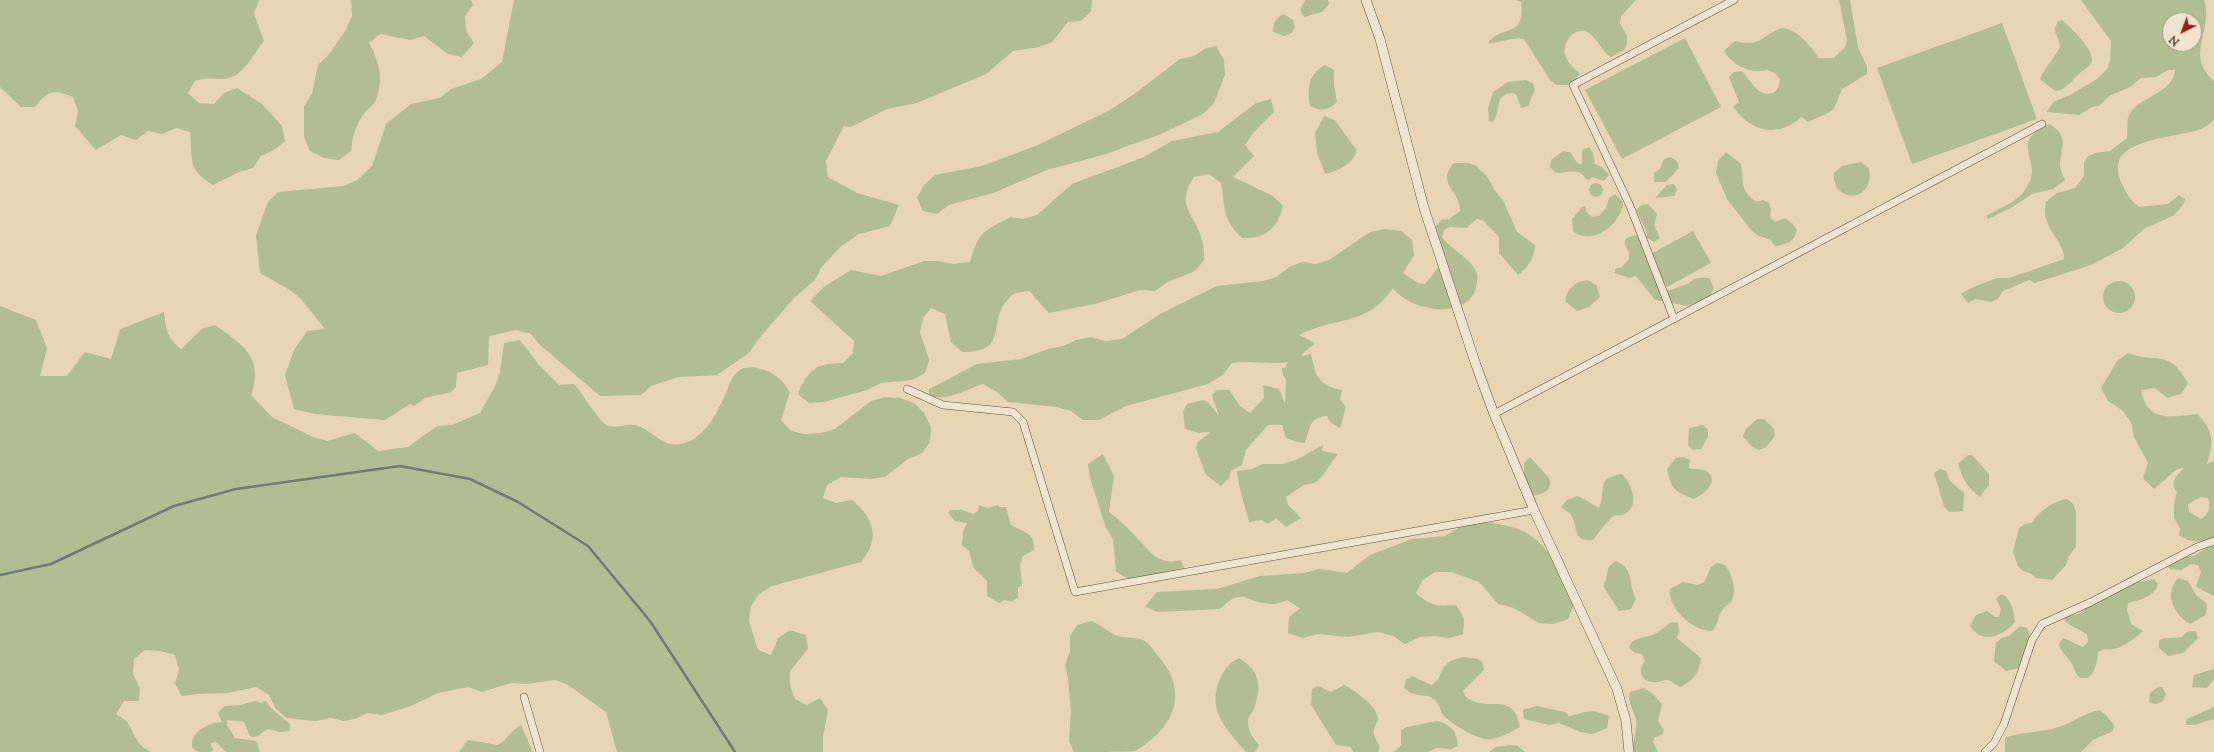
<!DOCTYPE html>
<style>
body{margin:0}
#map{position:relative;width:2214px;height:752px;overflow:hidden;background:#e8d5b4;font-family:"Sorts Mill Goudy",serif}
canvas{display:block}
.north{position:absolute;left:2162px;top:12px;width:40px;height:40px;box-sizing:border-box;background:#f0e4ce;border:1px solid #a39785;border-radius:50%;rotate:222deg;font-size:11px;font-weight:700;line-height:16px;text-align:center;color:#2f2317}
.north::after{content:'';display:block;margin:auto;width:14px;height:18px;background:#8f2418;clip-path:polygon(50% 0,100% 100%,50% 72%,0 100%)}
</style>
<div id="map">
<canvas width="2214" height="752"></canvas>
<div class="north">N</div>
</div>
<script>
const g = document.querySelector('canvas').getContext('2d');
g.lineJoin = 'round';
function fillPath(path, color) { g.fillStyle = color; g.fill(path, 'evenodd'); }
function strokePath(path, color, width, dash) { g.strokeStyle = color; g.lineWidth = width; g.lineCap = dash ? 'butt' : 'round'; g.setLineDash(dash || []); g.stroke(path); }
const green = new Path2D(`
 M 0,0 L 259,0 L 254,13 L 264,41 C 253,54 243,79 222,79 C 210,79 208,77 195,81 L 188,93 L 199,103 L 214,104 L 224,93 L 237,88 L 262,104 L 282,126 L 285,141 L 274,150 L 261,156 L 253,168 L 239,172 L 213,185 C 186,168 193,160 190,132 L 176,128 L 162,134 L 148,131 L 136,140 L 121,135 L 96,150 L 75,126 L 78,111 L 73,97 C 54,89 48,90 35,107 L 21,107 L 0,87 Z
 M 351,0 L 471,0 L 473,5 L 465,16 L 466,31 L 474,43 L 462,57 L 448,54 L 424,36 L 410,40 L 380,34 L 369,43 C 379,60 384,80 376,99 C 375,104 369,108 366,111 C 356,124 353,134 351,151 L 339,160 L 324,158 L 310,151 L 304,137 L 304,106 L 312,94 L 318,65 L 329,54 L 346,30 L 352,16 Z
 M 514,0 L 1092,0 L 1091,11 L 1081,21 L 1068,22 L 1052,42 L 1039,47 L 1013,51 L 986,74 L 917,103 L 887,109 L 851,127 L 844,126 L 826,161 L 828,177 L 857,193 L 899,205 L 890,226 L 859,234 L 840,247 L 821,268 L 815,280 L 794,298 L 757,341 L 749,353 L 717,375 L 678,377 L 651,386 L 641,395 L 600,396 L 540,345 L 531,334 L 516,330 L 489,336 L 488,365 L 457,373 L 456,387 L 451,392 L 425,398 L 414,406 L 410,404 L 385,420 L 315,414 L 294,409 L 285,375 L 294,350 L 307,331 L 325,329 L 301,299 L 290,290 L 260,273 L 256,235 L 268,202 L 278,192 L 344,186 L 357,180 L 372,166 L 386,124 L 411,104 L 440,98 L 451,89 L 481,79 L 502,62 Z
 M 1305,0 L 1328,0 L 1329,4 L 1322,12 L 1304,17 L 1300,10 Z
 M 1516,0 L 1636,0 L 1621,16 L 1620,23 L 1627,36 L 1627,44 L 1624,50 L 1611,57 C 1601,51 1595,33 1584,31 C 1571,29 1561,46 1566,57 C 1568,63 1575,69 1580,74 L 1569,85 L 1556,85 L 1550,80 L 1524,39 C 1512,37 1500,43 1488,43 C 1502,24 1526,39 1521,2 Z
 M 1839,0 L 1850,0 L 1858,47 L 1867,67 L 1867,74 L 1842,89 L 1834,109 L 1828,113 L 1808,122 L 1802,117 C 1777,138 1753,133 1733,107 L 1739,102 L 1729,77 L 1734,72 L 1742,71 C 1750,79 1759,99 1773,93 C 1779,90 1779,85 1780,79 L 1775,73 L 1768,70 C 1751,74 1733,66 1724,51 L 1735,41 C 1762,47 1759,37 1782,28 C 1799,30 1809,45 1819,58 L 1834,58 L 1845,47 L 1847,40 Z
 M 2081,0 L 2204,0 C 2214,32 2184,54 2214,81 L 2214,120 C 2210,123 2206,127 2201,129 C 2181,137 2117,138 2118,168 C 2118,172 2118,176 2120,180 C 2125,190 2129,200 2139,207 L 2168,204 L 2179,195 L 2185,199 L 2183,205 L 2173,216 L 2145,228 L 2123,248 L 2091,265 L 2035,283 L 2029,280 L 2003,291 L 1998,299 L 1991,302 L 1976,299 L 1968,303 L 1961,294 L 1973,287 L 1997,278 L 2009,278 L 2064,259 C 2065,241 2040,228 2046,202 L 2057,193 L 2075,188 L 2084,176 L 2084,162 L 2088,156 L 2095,153 L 2110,151 L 2127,138 C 2128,131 2126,122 2129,115 C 2137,97 2173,94 2175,70 L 2168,70 L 2156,77 L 2141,78 L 2130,87 L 2109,96 L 2099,106 L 2092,107 L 2079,115 L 2047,112 L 2053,102 L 2072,94 L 2097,79 L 2107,69 L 2110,62 L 2111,41 ZM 2170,20 L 2194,20 L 2194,44 L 2170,44 Z
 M 1284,14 L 1293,20 L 1295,27 L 1292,33 L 1284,36 L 1273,32 C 1272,24 1276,17 1284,14 Z
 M 2062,20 C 2070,27 2098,52 2091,64 C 2088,68 2081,71 2077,76 C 2070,83 2065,90 2055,91 L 2040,79 C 2045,66 2055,59 2060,46 C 2059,35 2050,31 2059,21 Z
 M 2002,23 L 2037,119 L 1912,164 L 1877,68 Z
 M 1685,38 L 1721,107 L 1622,159 L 1585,90 Z
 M 1216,46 L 1224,60 L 1225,75 L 1214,103 L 1203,114 L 1161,134 L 1106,154 L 1047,170 L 993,193 L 949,205 L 937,214 L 923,211 L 917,198 L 924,185 L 935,175 L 982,166 L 1038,145 L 1108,111 L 1133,95 L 1180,59 L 1194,56 L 1206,48 Z
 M 1325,65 L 1334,70 L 1334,85 L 1337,102 C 1329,111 1320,111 1310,106 C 1307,89 1308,74 1325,65 Z
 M 1526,80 L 1533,83 L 1535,90 L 1528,106 L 1521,108 L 1517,96 L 1514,93 L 1506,94 C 1495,99 1500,113 1493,122 L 1489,121 L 1488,109 L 1493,92 L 1508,82 Z
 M 1271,99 L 1274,112 L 1254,132 L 1245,145 L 1254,156 L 1233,177 L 1273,196 L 1283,206 C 1277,229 1266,239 1242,238 C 1221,217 1226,209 1221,183 L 1209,174 L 1194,177 C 1173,208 1198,215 1203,244 C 1204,249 1204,255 1204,260 L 1195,271 L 1166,283 L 1155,291 L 1140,290 L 1095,304 L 1049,313 L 1029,291 C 1025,292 1018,292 1014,294 C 1011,295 1009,299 1007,301 C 987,323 1010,352 962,352 L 951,342 L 945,314 L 931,308 L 923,318 L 920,332 L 929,360 L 925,373 L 912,380 L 881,383 L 867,390 L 824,402 L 809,403 L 798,394 C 808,369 817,363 843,363 L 853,353 L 854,341 L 810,301 L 825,286 L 851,270 L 881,276 L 924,261 L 939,261 L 954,264 L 970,262 C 979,231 983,232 1010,217 L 1023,219 L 1037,215 L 1072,184 L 1144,157 L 1172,141 L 1218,132 L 1256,103 Z
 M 1324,116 L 1335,120 L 1357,151 C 1351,165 1340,170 1325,174 L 1317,153 L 1315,133 Z
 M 2049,124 C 2070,136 2061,146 2060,165 C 2060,169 2063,176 2065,180 L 2053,189 L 2032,194 L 2014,206 L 1988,219 L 1986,216 C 2004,205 2020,203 2030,181 C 2040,159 2009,142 2049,124 Z
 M 1589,147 L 1593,153 L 1595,164 L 1602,167 L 1609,175 L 1604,181 L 1592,177 L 1589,180 L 1586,179 C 1579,167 1567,173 1556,173 L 1550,167 L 1551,160 L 1563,151 L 1570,152 L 1578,164 L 1582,164 L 1582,150 Z
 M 1726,152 L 1741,164 C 1745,183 1738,188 1756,202 L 1763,200 L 1769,203 L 1771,210 L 1770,217 L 1775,222 L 1785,218 L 1793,224 L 1797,230 C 1793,243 1787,244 1775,246 L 1771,240 L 1757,235 L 1751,230 L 1727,199 L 1716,173 L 1718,161 Z
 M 1671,157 L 1677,161 L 1679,168 L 1666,182 L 1654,182 L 1654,173 L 1660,169 L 1664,159 Z
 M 1861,162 L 1869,168 C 1875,206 1831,202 1834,173 L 1842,166 Z
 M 1454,163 L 1469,163 L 1476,166 L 1487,176 L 1494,189 L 1503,200 L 1517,232 L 1535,245 C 1535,257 1527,269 1518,275 L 1499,253 L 1499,237 L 1484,221 L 1477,219 L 1466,228 L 1450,227 L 1444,230 L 1442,237 C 1451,250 1471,258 1477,273 C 1478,277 1477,283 1476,288 C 1466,322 1408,310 1393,288 C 1367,327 1335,316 1299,335 L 1315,343 L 1301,355 L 1303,356 L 1311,354 C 1316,377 1318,385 1342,390 L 1340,399 L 1346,407 L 1340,428 L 1330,422 L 1327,416 C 1308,419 1311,426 1305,443 L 1297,442 L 1286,438 L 1282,425 L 1268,425 L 1246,450 L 1242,465 L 1231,471 L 1229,478 L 1221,486 L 1206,475 L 1196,448 L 1198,442 L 1211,432 L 1199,433 L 1185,429 L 1183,411 L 1187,404 L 1203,400 L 1209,403 L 1219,416 L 1212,395 L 1217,390 L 1229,390 L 1240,406 L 1250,413 L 1264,398 L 1263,385 L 1279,389 L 1285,403 L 1286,380 L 1283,375 L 1282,368 L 1285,368 L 1288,362 C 1269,365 1251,360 1232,363 L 1223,375 L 1208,384 L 1126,406 L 1099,420 L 1083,420 L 1071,411 L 1056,407 L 1008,402 L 997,392 L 983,384 C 965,390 949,401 929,396 L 929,389 L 977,364 L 1021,359 L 1048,349 L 1063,346 L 1076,340 L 1091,337 L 1106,341 L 1122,339 L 1160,314 L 1217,286 L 1263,281 L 1276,277 L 1289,267 L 1302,262 L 1316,264 L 1329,260 L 1370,232 L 1385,229 L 1401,231 L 1412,240 L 1414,255 L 1403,273 L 1418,283 L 1425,284 L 1439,267 L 1432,231 L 1441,220 L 1449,219 L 1460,211 C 1461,190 1435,185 1454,163 Z
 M1589 190a7 7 0 1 1 14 0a7 7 0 1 1-14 0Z
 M 1674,184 L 1677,190 L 1674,196 L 1655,198 L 1667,185 Z
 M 1615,194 L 1623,202 C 1622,224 1592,247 1573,231 L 1572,219 L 1582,207 L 1585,206 L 1587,212 L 1592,217 L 1599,216 L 1606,208 L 1609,198 Z
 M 1648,204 L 1657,214 L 1654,225 L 1660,238 L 1654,242 L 1647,238 L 1646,230 L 1636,210 L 1641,205 Z
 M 1693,231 L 1711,263 L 1667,287 L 1649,255 Z
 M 1636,235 L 1640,236 C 1643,247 1654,292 1670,290 C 1673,290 1678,287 1681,286 C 1695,283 1689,276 1709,278 L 1714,288 L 1709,298 L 1687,306 L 1655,300 L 1636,276 L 1629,278 L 1615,273 L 1615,269 L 1622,267 L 1629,259 L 1629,252 C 1622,241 1623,238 1636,235 Z
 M 1588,280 L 1597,286 L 1600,297 L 1589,307 L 1577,311 L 1565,301 C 1567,289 1575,281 1588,280 Z
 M2103 297a16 16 0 1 1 32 0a16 16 0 1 1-32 0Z
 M 0,306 L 36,320 L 47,348 L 40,376 L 67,376 L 85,352 L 111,359 L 120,329 L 164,312 C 166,330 167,338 181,349 L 202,329 L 215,325 C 244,346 264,357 251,395 L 272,417 L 313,437 L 327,441 L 355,433 L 378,451 L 408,447 L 437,426 L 452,425 L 480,413 L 495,386 L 500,372 L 504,343 L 520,340 L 539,365 L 559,385 L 574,384 C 584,394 598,422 608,426 C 617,429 630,422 638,426 C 658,434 665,452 690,441 C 708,432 718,411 726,393 C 729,385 732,375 740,370 C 744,367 755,367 760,369 C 775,372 782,380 790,392 L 781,420 L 791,431 L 804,434 L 821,433 L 835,429 L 871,401 L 885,397 L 900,398 L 914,403 L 924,413 L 931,427 L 930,442 L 922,453 L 908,459 L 885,477 L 870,479 L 841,477 L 827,485 L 823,498 L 836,503 L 852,500 C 874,518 881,539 861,562 L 772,586 L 759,594 L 751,606 L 749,621 L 758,650 L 771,655 L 778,638 L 790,630 L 806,635 L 808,649 L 790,671 L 790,685 L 795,699 L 807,705 L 820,698 L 828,710 L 823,737 L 823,752 L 617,752 L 606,712 L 568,685 L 555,680 L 526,684 L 511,683 L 482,692 L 468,687 L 438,693 L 411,706 L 382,715 L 367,713 L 355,719 L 344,721 L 331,718 L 316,721 L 287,718 L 276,709 L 269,695 L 256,687 L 227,693 L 197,694 L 182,696 L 175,684 L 179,669 L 175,655 L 160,651 L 145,650 L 134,659 L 133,674 L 140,688 L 139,701 L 124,701 L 116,714 C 120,717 127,720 129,725 C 136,737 137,745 151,752 L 0,752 Z
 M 2128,353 C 2158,364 2168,348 2188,383 L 2181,394 L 2167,398 L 2155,388 L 2141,390 C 2147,423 2172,417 2197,414 C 2214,431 2214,442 2207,464 L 2214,461 L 2214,538 C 2203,543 2188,543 2179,535 L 2180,528 L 2174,518 L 2174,503 L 2177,492 C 2169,483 2177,475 2184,468 L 2177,469 L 2154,489 L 2143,478 L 2148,463 L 2134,437 L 2131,422 L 2122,410 L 2108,401 L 2101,388 L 2117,361 ZM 2201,497 L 2208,498 C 2211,507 2209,514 2201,519 L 2189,512 L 2188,504 Z
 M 1757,419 L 1764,419 L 1774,429 L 1775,436 L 1766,447 L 1759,450 L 1752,447 L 1743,436 L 1746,429 Z
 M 1703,425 L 1708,430 L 1708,437 L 1701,449 L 1693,450 L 1688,445 L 1689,428 Z
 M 1323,445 L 1322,451 L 1338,454 L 1320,479 L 1314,483 L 1304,485 L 1286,497 L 1288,505 L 1301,518 L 1286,527 L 1276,518 L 1268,524 L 1262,520 L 1249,522 L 1239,485 L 1237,471 L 1252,469 L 1262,464 L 1282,464 L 1296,460 Z
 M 1103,454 L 1114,476 L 1109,512 C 1119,520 1128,528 1137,538 C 1151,552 1158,566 1181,560 L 1185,571 C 1162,576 1135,589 1116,571 L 1113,539 L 1106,528 L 1090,478 L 1088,464 Z
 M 1968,455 L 1972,455 L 1989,474 L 1989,485 L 1980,497 C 1968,488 1962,478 1958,464 Z
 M 1530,457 L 1549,478 C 1554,491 1542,494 1532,496 L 1524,478 L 1524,463 Z
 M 1683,457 L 1690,460 L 1689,468 C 1695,470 1704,468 1708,472 C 1720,483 1702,495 1694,499 C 1675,492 1671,489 1667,469 L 1676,458 Z
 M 1940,469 L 1946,471 L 1950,481 L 1964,493 L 1963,511 L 1949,512 L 1944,506 L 1934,473 Z
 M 1622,474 C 1632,484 1641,507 1623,515 C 1618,516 1615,514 1611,518 C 1604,525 1599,533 1593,540 C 1571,542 1579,526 1571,515 C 1569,511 1564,510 1561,507 L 1567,500 L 1578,496 L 1599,508 C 1607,491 1594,478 1622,474 Z
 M 2067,499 L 2073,504 L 2076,511 L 2076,546 L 2068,558 L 2066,565 L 2052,580 L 2036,578 L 2030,573 L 2023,571 L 2018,566 L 2013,552 L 2019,528 L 2025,524 L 2032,523 C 2038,512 2055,500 2067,499 Z
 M 979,505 L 988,508 L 998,505 L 999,507 L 1006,507 L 1011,525 C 1025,533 1035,532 1034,550 L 1023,556 L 1020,565 L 1022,586 L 1018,587 L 1018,597 L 1012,602 L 1004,600 L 999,603 L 987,596 L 987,581 L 973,567 L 969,551 L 962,545 L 963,532 L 967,523 L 955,521 L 948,513 L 950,510 L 962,510 L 973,514 L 978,511 Z
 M 1470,521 C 1543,525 1546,545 1574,605 L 1568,619 L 1554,624 L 1539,623 L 1514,608 L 1498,604 L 1479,582 L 1451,572 L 1435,572 L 1423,580 L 1416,593 C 1430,606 1437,606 1456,605 L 1464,618 L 1463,634 L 1449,638 L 1435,636 L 1420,637 L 1405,644 L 1393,636 L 1378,632 L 1348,637 L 1318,634 L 1303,638 L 1288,633 L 1289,617 L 1300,608 L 1287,600 C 1282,602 1277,604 1272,604 C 1246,604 1244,585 1220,609 L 1158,612 L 1145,607 L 1157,592 L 1217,589 L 1260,576 L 1304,573 L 1319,569 L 1347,573 L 1370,555 L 1412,539 L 1445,536 Z
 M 2209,546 L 2214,546 L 2214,596 L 2196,587 L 2201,572 L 2198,565 L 2191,564 L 2181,570 L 2170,569 L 2167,566 L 2179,555 L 2194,556 Z
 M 1615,561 C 1635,567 1628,585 1636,599 L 1631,609 L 1619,611 L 1603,586 L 1606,580 L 1608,568 Z
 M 1717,563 L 1725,565 C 1732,574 1737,590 1732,600 C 1729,605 1723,607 1721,612 C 1717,619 1718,625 1712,631 C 1694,632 1667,608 1670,589 L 1683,582 L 1698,585 L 1704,582 L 1711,567 Z
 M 2178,578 L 2188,581 L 2196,595 L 2207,604 L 2206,615 L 2190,624 C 2174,614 2163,595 2178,578 Z
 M 2154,579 L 2158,584 C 2154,597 2140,600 2128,603 L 2127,610 L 2131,624 L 2143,631 C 2133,640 2118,652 2105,649 L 2098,652 C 2097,663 2096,671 2088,678 L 2080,678 C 2074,673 2075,667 2070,661 C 2066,654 2061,653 2059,644 L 2063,638 L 2083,647 L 2088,642 L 2087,635 C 2079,627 2069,628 2063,618 L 2068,614 L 2075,615 L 2082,612 L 2087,607 L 2114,594 L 2125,585 Z
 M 2001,594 C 2011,597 2014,612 2015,622 C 2004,636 1982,645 1970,626 L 1976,615 L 1987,611 L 1995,617 L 1999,617 L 2001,609 L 1996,599 Z
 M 1092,621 C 1100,625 1112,634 1118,636 C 1126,638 1138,637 1145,641 C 1150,644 1155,653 1159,657 C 1191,694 1172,730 1135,751 C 1129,752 1084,752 1074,752 L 1069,741 L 1071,710 L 1068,679 L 1065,665 L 1070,652 L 1070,636 L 1077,625 Z
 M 1671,622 L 1678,623 L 1679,631 L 1677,638 L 1701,658 C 1700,671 1693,681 1681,687 C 1677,685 1671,681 1667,680 C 1663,680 1658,683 1654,682 C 1641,682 1637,670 1645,661 L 1642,654 L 1635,653 L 1629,648 C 1633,636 1642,639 1652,635 C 1659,632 1665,627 1671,622 Z
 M 2020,626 L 2027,628 C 2035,643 2027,655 2019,668 L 2006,671 L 1994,661 L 1996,643 L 2002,638 L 2009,636 Z
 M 2189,631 L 2196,631 L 2198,638 L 2183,653 L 2168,656 L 2159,648 L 2159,641 L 2161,639 L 2181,637 Z
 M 1463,657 L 1478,659 L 1483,663 L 1484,670 L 1463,691 L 1466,697 C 1489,714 1513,689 1520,727 C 1511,732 1496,741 1485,739 C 1474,737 1452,724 1444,716 C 1440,711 1439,704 1435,700 C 1426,692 1415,699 1404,688 L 1406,680 L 1412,676 L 1432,685 C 1441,679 1439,673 1445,666 C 1449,660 1457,659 1463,657 Z
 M 1239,658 C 1260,671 1262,685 1254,709 C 1252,712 1249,716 1248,720 C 1247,730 1253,738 1259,745 L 1255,752 L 1246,752 C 1227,729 1206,711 1220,679 C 1225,668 1228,664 1239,658 Z
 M 2214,669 L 2214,679 L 2207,688 L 2192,687 L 2194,675 Z
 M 1344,685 C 1353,689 1379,707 1378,720 C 1377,725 1372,729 1374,735 C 1376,742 1382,744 1378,752 L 1353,752 L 1351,747 L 1336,745 L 1311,705 L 1312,689 L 1318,686 L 1331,692 Z
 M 2162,687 L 2166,694 L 2163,701 L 2156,704 L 2149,702 L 2150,693 L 2156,688 Z
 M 1644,688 L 1652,693 L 1662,704 L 1658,721 L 1664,730 L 1663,734 L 1654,738 L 1653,742 L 1658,752 L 1632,752 C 1632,742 1638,730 1636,720 C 1634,709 1627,704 1630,692 Z
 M 255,701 L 261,703 L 266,701 L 271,708 L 290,724 L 290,731 L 280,732 L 268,729 C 261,732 257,740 250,736 L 244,722 L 227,720 L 227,725 L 235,738 L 256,741 L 260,752 L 226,752 L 216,742 L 211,743 L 213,750 L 211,752 L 199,752 L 193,749 C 187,733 210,722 222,722 L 218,713 L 224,706 L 240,705 Z
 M 1536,706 L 1565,712 L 1569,716 C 1586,712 1591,708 1609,716 L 1607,728 L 1592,734 L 1580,732 L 1559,723 L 1549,725 L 1524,719 L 1523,710 Z
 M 2214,707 L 2214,719 L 2194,725 L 2185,725 L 2187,719 Z
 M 2099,710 L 2105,714 L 2114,725 L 2113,731 L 2093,740 L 2081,752 L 2005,752 L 2005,738 C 2022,731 2041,733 2059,727 C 2073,722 2085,713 2099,710 Z
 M 1437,721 C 1451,724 1457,732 1458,746 L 1451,749 L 1436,748 L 1428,752 L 1394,752 L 1401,745 L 1401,730 L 1407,727 Z
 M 521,725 L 533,752 L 459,752 L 468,740 L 498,745 C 508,739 511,730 521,725 Z
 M 1510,745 L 1518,746 L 1525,752 L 1489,752 L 1496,747 Z`);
const stream = new Path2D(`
 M 0,575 L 51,564 L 174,506 L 236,489 L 400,466 L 470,479 L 518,502 L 588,546 L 650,621 L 735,752`);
const minor = new Path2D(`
 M 1674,319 L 1630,206 L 1573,85 L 1734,0
 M 907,389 L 943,405 L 1013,412 L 1023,422 L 1075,592 L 1534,510
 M 1494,414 L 2042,124
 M 524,697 L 540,752
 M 1985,752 L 1994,743 L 2004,724 L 2032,640 L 2042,624 L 2091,602 L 2197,547 L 2214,541`);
const tertiary = new Path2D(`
 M 1366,0 L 1380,39 L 1424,208 L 1476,365 L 1494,414 L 1534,510 L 1617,689 L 1626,721 L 1629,752`);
fillPath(green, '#b1be91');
strokePath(stream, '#6f7b76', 2.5);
strokePath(minor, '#5d503e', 8);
strokePath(tertiary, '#5d503e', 10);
strokePath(minor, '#f0e4ce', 7);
strokePath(tertiary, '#f0e4ce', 9);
</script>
